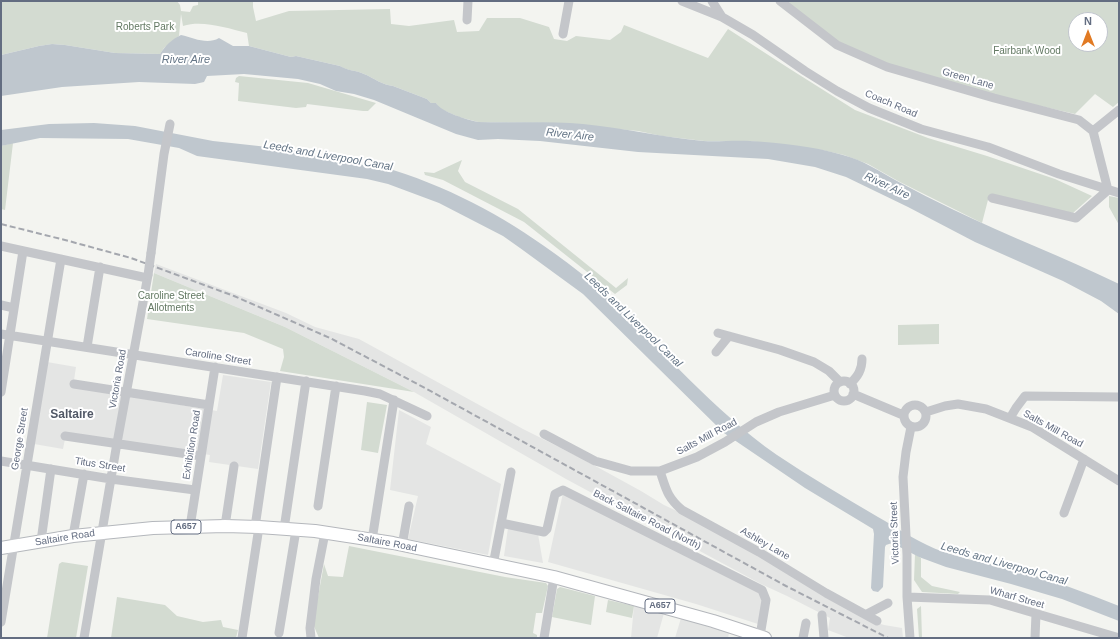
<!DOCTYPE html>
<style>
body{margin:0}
#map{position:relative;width:1120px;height:639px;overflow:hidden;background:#f3f4f0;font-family:Helvetica,sans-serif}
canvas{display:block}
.frame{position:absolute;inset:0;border:2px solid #636d81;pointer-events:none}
.north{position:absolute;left:1068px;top:12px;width:40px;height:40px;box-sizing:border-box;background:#fff;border:1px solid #c1c5cd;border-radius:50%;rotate:0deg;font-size:11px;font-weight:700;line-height:16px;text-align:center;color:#636d81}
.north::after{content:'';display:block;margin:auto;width:14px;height:18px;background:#e17a23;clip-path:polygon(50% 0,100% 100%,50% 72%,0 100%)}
</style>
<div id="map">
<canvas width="1120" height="639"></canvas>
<div class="frame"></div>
<div class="north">N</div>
</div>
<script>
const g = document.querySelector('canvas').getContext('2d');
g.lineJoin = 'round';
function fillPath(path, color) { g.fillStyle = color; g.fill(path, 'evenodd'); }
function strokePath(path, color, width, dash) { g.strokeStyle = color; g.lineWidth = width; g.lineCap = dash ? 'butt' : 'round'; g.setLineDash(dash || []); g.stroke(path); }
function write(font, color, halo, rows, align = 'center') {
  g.font = font + ' Helvetica,sans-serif'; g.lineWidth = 4; g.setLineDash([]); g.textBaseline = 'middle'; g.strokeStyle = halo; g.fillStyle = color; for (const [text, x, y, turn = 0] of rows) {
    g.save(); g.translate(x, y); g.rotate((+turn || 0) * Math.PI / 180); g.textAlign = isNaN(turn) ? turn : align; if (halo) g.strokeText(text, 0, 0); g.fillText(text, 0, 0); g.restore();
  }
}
const built = new Path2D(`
 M 156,264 L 286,313 L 315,327 L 359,339 L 523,429 L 579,457 L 641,491 L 664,505 L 683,514 L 744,547 L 868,620 L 884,625 L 902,628 L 903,638 L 849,638 L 828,630 L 830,618 L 787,596 L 761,584 L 566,479 L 414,392 L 285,327 L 154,273 Z
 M 47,362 L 76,367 L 73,387 L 217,411 L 223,375 L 271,382 L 258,469 L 209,462 L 210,455 L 66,434 L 63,449 L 34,444 Z
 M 399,410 L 431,427 L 426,444 L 501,484 L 488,555 L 408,539 L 418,496 L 390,490 Z
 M 563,493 L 758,590 L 764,598 L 758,624 L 696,604 L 548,562 Z
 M 508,528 L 538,534 L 543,563 L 504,556 Z
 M 634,606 L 664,613 L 657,638 L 631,638 Z
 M 681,618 L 729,633 L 728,638 L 675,638 Z`);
const green = new Path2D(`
 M 1,1 L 177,1 L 180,5 L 181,11 L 190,12 L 193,6 L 198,5 L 198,1 L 253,1 L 253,7 L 256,21 L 289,11 L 390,9 L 391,24 L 409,26 L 454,20 L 457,32 L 479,31 L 487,18 L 520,18 L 549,27 L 554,39 L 567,41 L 576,36 L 610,40 L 621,32 L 624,25 L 708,58 L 728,29 L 790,69 L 855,110 L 928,138 L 987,156 L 1055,179 L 1092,196 L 1073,213 L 989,196 L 982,223 L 898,181 L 868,164 L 844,155 L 822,150 L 749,141 L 704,141 L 662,136 L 638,131 L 554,123 L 478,122 L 459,117 L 438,108 L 436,103 L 431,103 L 427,99 L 393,86 C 382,85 374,78 364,74 C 356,70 347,71 340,66 L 296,56 L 291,57 L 249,46 L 247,33 C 226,28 203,20 183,26 L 181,14 L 179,36 L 164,48 L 160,54 L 115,53 L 65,45 L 52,44 L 39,46 L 1,55 Z
 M 786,1 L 1119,1 L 1119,102 L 1113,107 L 1095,94 L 1075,114 L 997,96 L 891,65 L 839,44 ZM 1076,20 L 1100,20 L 1100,44 L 1076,44 Z
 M 239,76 L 308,83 L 376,103 L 368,111 L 363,111 L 307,104 L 306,107 L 296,108 L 238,101 L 239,83 L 235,82 L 236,78 Z
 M 13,143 L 5,210 L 1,209 L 1,146 Z
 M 462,160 L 458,171 L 465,182 L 518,209 L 616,288 L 628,278 L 627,285 L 615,294 L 524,222 L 443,180 L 425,175 L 424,172 L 434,173 Z
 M 1109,196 L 1119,198 L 1119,225 L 1109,207 Z
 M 154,273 L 285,327 L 414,392 L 280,371 L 284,357 L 283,349 L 244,333 L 147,319 Z
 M 939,324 L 939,344 L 898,345 L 898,325 Z
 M 367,402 L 387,405 L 378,453 L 361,450 Z
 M 349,546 L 505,577 L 546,583 L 548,586 L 542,613 L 536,613 L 533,633 L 537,635 L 537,638 L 450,638 L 429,637 L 428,638 L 319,638 L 313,624 L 324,564 L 328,576 L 343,577 Z
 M 915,554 L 921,558 L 921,577 L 932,586 L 960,592 L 958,594 L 922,592 L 914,580 Z
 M 62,562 L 88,566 L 76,638 L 47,638 L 59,564 Z
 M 560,587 L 595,596 L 591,625 L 552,617 L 557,589 Z
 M 117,597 L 165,605 L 177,616 L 203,622 L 221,620 L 223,627 L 238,630 L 236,638 L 111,638 Z
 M 608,600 L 634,606 L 632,618 L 606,612 Z
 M 921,606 L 922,638 L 919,638 L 917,609 Z`);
const water = new Path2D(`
 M 181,35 C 194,38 207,45 219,38 L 233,46 L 249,46 L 291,57 L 296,56 L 340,66 C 348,71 356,70 364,74 C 374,78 382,85 393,86 L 427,99 L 431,103 L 436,103 C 441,112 468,120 478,122 C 513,123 548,121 583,124 C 623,128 662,137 703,141 C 718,142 734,140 750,141 C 781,143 813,146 843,155 C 863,160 879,171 897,181 C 916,191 935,201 954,210 C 1008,236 1063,257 1117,283 L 1119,284 L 1119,314 L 1101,301 L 1063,281 L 975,242 L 908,207 L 846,177 L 815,167 L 768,159 L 638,152 L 540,141 L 498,139 L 478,140 L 456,134 L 374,100 L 354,94 L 336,91 L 320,84 L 298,79 L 244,74 L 207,76 L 204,82 L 195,84 L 139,82 L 62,87 L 1,96 L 1,55 L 39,46 L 52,44 L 65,45 L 115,53 L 160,54 C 165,46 172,39 181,35 Z
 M 94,123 L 135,126 L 213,141 L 295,150 L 296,152 L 381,168 L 383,167 C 445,185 502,215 554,253 C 572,266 589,279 605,294 C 661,349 713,410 777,455 C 810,477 844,497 878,517 C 899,529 920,544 944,552 C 967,560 992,564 1016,570 C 1051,580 1085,592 1119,606 L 1119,621 L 1062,599 L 1011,584 L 946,567 L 919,557 L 892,543 L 886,545 L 885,547 L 883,587 L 878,592 L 873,591 L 871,588 L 874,534 L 873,529 L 805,488 L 724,433 L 583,294 L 520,248 L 503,236 L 439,203 L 388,184 L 367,179 L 197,156 L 179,148 L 128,139 L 40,138 L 1,146 L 1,130 L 49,124 Z`);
const pier = new Path2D(`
 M 295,150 L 338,157 L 383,167 L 381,168 L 296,152 Z`);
const minor = new Path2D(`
 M 682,1 L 722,17 L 753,35 L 805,71 L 837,91 L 869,108 L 921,129 L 988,147 L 1059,174 L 1119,193
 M 712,1 L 722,17
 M 780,1 L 837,45 L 887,67 L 994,98 L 1079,120 L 1093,131 L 1108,190
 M 467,20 L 468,1
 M 563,34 L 569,1
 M 1093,131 L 1119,110
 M 992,198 L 1076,218 L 1108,190
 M 1,246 L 147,278
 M 151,253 L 164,154 L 170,124
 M 1,305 L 14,308
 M 718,333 L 780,350 L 814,362 L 829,371 L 840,382
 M 1,334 L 365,391 L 380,394 L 427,416
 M 87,347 L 100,267
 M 716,352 L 729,336
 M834 391a10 10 0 1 1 20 0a10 10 0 1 1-20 0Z
 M 74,384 L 209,405
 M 850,384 C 858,376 862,370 862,359
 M 1,392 L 23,251
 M 853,394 L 903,415
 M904 416a11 11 0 1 1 22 0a11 11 0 1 1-22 0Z
 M 926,412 L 945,406 L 958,404 L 986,409 L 1032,427 L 1119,481
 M 1010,418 L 1016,408 L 1025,396 L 1119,397
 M 544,434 L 595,461 L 631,471 L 660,471 L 697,457 L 725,442 L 756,422 L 779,412 L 835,395
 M 65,436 L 201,456
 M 1,461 L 111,479 L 195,490
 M 660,471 C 666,489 667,497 682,510 L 759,552 L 826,593 L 877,621
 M 318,506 L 336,386
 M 1064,513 L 1084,459
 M 501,523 L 544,532 L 547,529 L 555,494 L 563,490 L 762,590 L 766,600 L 760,636
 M 225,526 L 234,466
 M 190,527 L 215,367
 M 255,527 L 277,377
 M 284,529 L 306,381
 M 73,536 L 84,474
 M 372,540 L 394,400
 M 41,541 L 51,469
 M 402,546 L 409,506
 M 493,565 L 511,472
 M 907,597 L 990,600 L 1119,638
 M 867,614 L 888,603
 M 822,615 L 824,638
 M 1,622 L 61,259
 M 279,633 L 296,530
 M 84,638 L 117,443 L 148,275
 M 242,638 L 259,527
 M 311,638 L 310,628 L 316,579 L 325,533
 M 544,638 L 554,577
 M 803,638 L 806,623
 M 910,638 L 907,597 L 907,555 L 903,477 L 906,452 L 911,427
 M 1035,638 L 1036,614`);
const major = new Path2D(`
 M 1,548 L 73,536 L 153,528 L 225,526 L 259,527 L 315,531 L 393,543 L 554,577 L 713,621 L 765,638`);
const rail = new Path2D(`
 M 1,224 L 65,240 L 131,258 L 234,296 L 330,338 L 425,388 L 786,586 L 888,638`);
const minorBridge = new Path2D(`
 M 148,275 L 151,253`);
const shields = [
 [186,527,30],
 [660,606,30]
];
const shieldNames = [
 ["A657",186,527],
 ["A657",660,606]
];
const parkNames = [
 ["Roberts Park",145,27],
 ["Fairbank Wood",1027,51],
 ["Caroline Street",171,296],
 ["Allotments",171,308]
];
const streetNames = [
 ["Green Lane",968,79,16],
 ["Coach Road",891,104,23],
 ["Caroline Street",218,357,9],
 ["Victoria Road",118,379,-80],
 ["Salts Mill Road",1053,429,29],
 ["Salts Mill Road",707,437,-28],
 ["George Street",20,439,-81],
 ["Exhibition Road",192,445,-81],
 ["Titus Street",100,465,9],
 ["Back Saltaire Road (North)",647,520,27],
 ["Victoria Street",895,533,-92],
 ["Saltaire Road",65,538,-9],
 ["Saltaire Road",387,543,11],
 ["Ashley Lane",765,544,30],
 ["Wharf Street",1017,598,16]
];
const waterNames = [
 ["River Aire",186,60],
 ["River Aire",570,135,6],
 ["Leeds and Liverpool Canal",328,156,10],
 ["River Aire",887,186,25],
 ["Leeds and Liverpool Canal",633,320,44],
 ["Leeds and Liverpool Canal",1004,564,16]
];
const quarterNames = [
 ["Saltaire",72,415]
];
fillPath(built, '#e4e5e4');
fillPath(green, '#d3dbd1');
fillPath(water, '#bfc7ce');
fillPath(pier, '#f3f4f0');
strokePath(major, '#b4b7bc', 14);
strokePath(minor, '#c4c6ca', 9);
strokePath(major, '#fff', 12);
strokePath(rail, '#a4a7ae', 2, [6, 3]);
strokePath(minorBridge, '#c4c6ca', 9);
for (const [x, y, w] of shields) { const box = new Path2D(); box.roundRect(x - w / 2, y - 7, w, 14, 3); g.fillStyle = '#fff'; g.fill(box); strokePath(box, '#636d81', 1); }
write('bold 9px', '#636d81', null, shieldNames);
write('10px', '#627862', '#fff', parkNames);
write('10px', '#636d81', '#fff', streetNames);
write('italic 11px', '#637485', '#fff', waterNames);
write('bold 12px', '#515866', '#fff', quarterNames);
</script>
